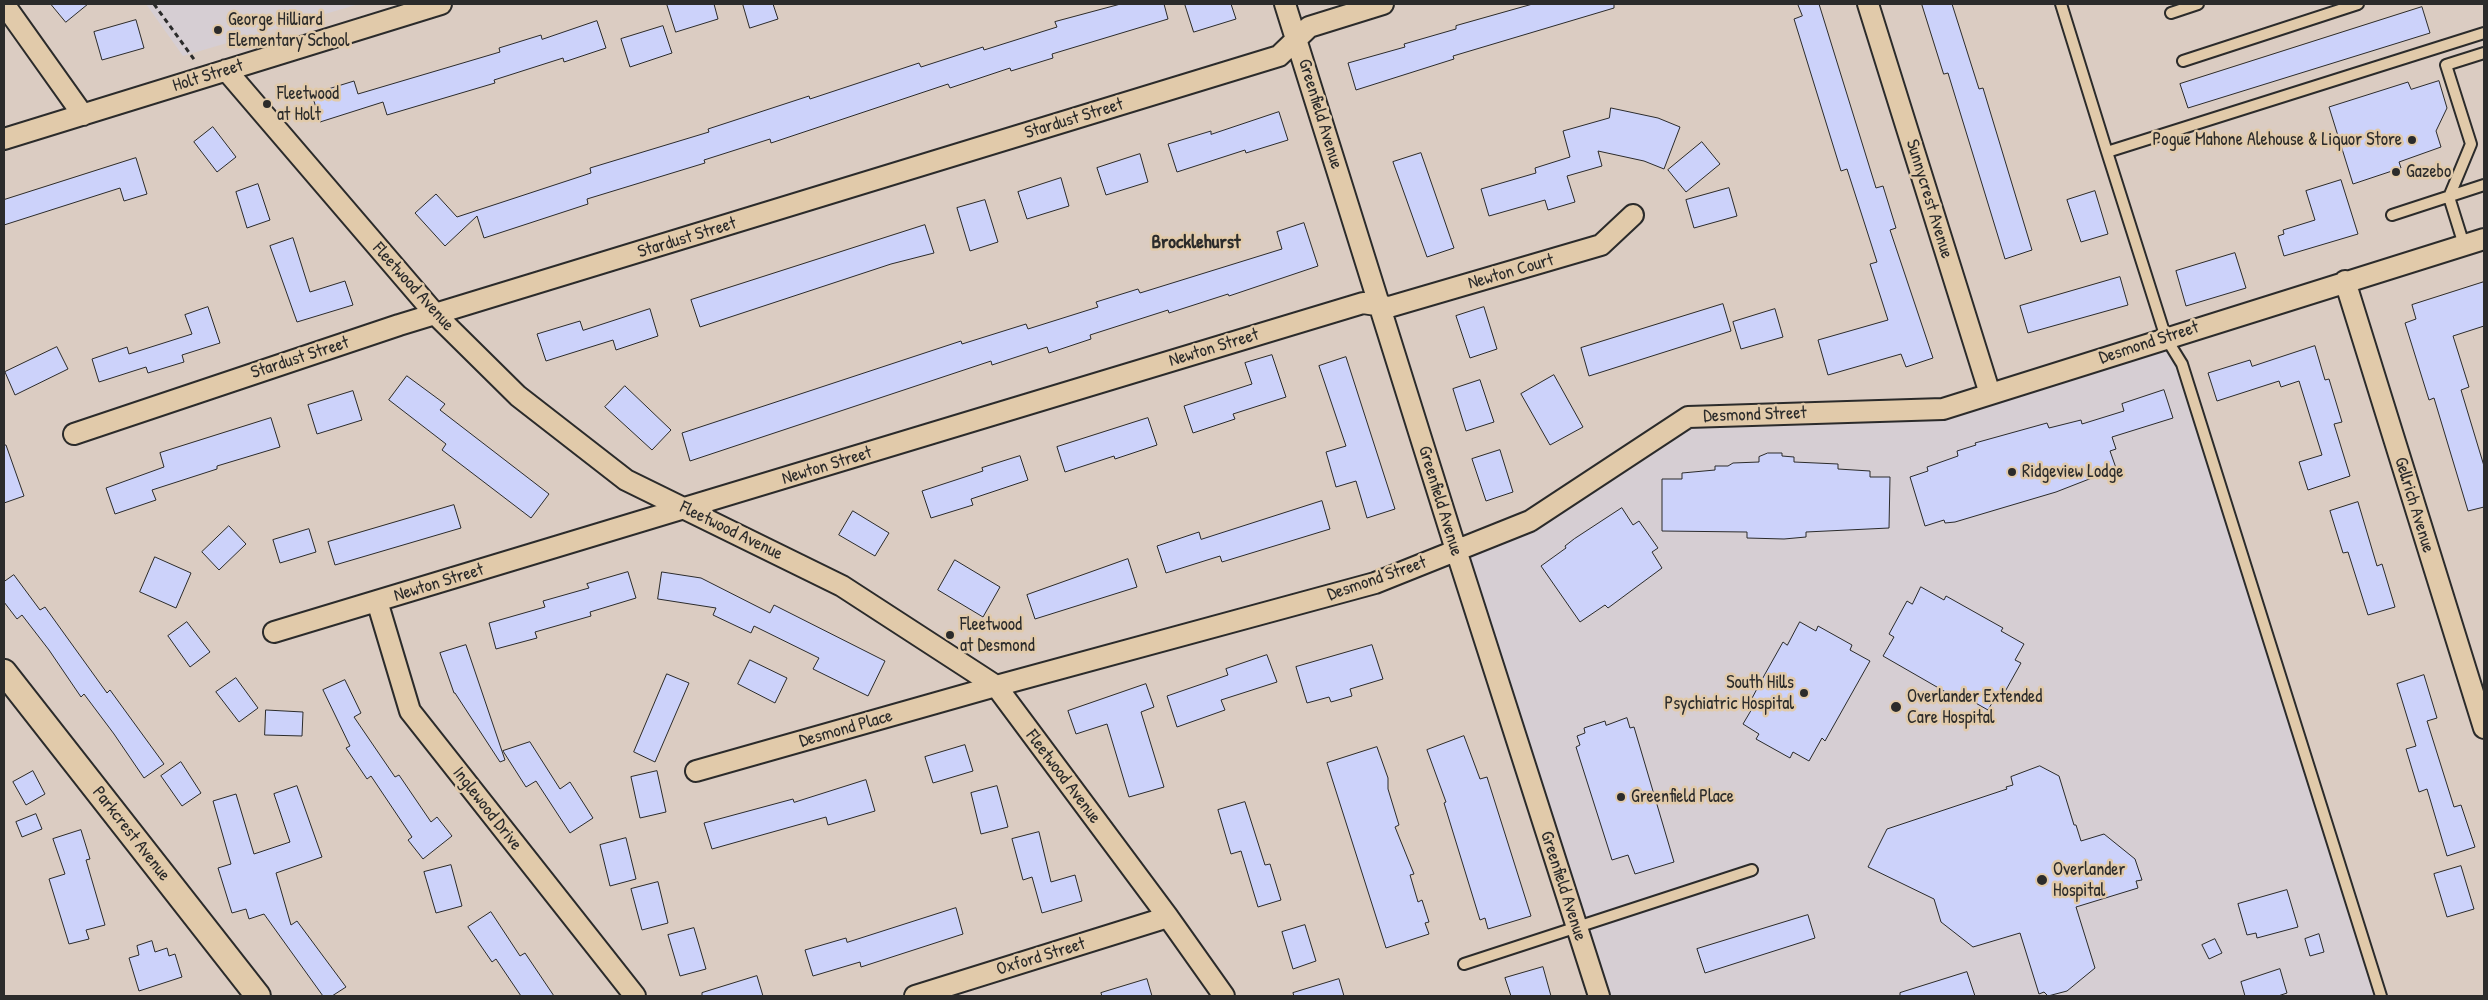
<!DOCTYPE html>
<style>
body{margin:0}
#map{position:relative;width:2488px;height:1000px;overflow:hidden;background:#dbccc2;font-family:"Patrick Hand",sans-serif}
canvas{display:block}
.frame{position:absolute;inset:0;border:5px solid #2b2b2b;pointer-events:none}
</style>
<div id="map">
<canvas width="2488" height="1000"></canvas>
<div class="frame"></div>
</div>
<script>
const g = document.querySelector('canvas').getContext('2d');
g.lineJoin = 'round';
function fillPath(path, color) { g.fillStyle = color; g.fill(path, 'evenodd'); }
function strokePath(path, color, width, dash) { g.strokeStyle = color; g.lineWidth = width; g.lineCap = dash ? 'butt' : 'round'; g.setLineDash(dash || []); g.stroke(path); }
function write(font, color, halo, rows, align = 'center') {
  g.font = font + ' "Patrick Hand",sans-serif'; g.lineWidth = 5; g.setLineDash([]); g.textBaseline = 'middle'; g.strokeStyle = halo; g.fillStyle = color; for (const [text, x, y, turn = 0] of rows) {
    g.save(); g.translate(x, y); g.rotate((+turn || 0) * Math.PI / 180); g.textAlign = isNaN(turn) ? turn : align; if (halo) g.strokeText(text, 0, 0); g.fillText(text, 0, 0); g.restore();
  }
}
const built = new Path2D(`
 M 146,4 L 359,4 L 183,56 Z
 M 2166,338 L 2182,364 L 2374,996 L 1595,996 L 1456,550 L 1530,521 L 1688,417 L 1943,409 Z`);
const building = new Path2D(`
 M 51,4 L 88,4 L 66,22 Z
 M 667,4 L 714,4 L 718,19 L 676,32 Z
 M 743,4 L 773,4 L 778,19 L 750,28 Z
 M 1121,4 L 1164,4 L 1168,19 L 1052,54 L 1053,58 L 1011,71 L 1010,68 L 950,88 L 948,84 L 771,143 L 770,139 L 704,160 L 705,163 L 587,199 L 588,204 L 484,238 L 477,216 L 445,246 L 415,213 L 436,194 L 457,217 L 591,173 L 590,168 L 709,132 L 708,129 L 809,96 L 810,99 L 919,63 L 921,67 L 983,47 L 984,50 L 1057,27 L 1055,22 Z
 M 1185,4 L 1231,4 L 1236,19 L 1194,32 Z
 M 1533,4 L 1614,4 L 1614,8 L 1453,56 L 1454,59 L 1356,90 L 1348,63 L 1405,47 L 1404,44 L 1456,29 L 1456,26 Z
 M 1798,4 L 1819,4 L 1876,188 L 1883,186 L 1896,228 L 1890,230 L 1933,358 L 1906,367 L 1901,354 L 1828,375 L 1818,340 L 1888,320 L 1870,264 L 1877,262 L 1847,169 L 1841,171 L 1794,19 L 1802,16 Z
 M 1922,4 L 1952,4 L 1979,89 L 1983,88 L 2032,250 L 2005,259 L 1948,73 L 1944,74 Z
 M 2422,7 L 2430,33 L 2188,108 L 2180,84 Z
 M 136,20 L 144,48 L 102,60 L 94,32 Z
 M 597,21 L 606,48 L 564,62 L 563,58 L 494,80 L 495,83 L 387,115 L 383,102 L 320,122 L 312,94 L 354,81 L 358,94 L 500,52 L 499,48 L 541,35 L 542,39 Z
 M 663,26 L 672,53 L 630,67 L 621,39 Z
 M 2439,81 L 2447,108 L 2436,131 L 2441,147 L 2399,162 L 2401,168 L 2353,184 L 2329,107 L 2408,82 L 2411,89 Z
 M 1611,108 L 1658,118 L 1680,127 L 1664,169 L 1644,161 L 1598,151 L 1602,166 L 1567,176 L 1575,202 L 1548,210 L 1545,200 L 1489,216 L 1481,189 L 1536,173 L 1535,168 L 1570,157 L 1563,131 L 1609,118 Z
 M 1279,112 L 1288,140 L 1246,153 L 1245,150 L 1177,172 L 1168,144 L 1211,131 L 1211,134 Z
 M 213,127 L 236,157 L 217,172 L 194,142 Z
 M 1702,142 L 1720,164 L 1686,192 L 1668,170 Z
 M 1421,153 L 1454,248 L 1427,257 L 1393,162 Z
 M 1140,154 L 1148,182 L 1106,195 L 1097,168 Z
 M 136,158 L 147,194 L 124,201 L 120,188 L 4,225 L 4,200 Z
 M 1061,178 L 1069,206 L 1027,219 L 1018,192 Z
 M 2341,180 L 2358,234 L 2284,256 L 2278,236 L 2284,234 L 2283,230 L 2315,220 L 2306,191 Z
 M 258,184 L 270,220 L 247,228 L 236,192 Z
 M 1729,188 L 1737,216 L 1694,228 L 1686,200 Z
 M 2095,191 L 2108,234 L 2081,242 L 2067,200 Z
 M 985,200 L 998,242 L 970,251 L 957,208 Z
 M 1304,223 L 1318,266 L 1229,296 L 1228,294 L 1169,313 L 1168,310 L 1090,335 L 1091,339 L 1049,353 L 1047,347 L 992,365 L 991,361 L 690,461 L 682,433 L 961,341 L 962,344 L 1026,324 L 1028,329 L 1098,307 L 1096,302 L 1138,289 L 1140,293 L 1282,249 L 1277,232 Z
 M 925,225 L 934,253 L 891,264 L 700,327 L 691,300 Z
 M 293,238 L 310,292 L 345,281 L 353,305 L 297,322 L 270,246 Z
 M 2235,253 L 2246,288 L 2186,306 L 2176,271 Z
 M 2120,277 L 2128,305 L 2028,333 L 2020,306 Z
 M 2484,282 L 2484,326 L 2453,336 L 2469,387 L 2461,390 L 2484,466 L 2484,507 L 2468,511 L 2434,398 L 2429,400 L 2405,323 L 2416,319 L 2412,305 Z
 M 1723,304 L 1731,331 L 1589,376 L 1581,348 Z
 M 208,307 L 220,343 L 182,355 L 184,362 L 148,373 L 146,367 L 99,382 L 92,359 L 127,347 L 129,354 L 192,334 L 185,315 Z
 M 1484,307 L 1497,349 L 1470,358 L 1456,316 Z
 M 650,309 L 658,336 L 616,350 L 613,340 L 546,361 L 537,334 L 580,321 L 583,330 Z
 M 1775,309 L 1783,337 L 1741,349 L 1733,322 Z
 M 2315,346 L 2325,380 L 2329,379 L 2342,422 L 2334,424 L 2350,476 L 2308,490 L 2299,462 L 2322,455 L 2299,381 L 2281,387 L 2279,381 L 2217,401 L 2208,373 L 2250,360 L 2252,366 Z
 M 57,347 L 68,369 L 15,395 L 5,372 Z
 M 1272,355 L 1286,397 L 1233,414 L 1235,419 L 1193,433 L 1184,406 L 1252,384 L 1245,363 Z
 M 1346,357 L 1395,509 L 1367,518 L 1356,481 L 1336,487 L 1326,452 L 1346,446 L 1319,366 Z
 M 1554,375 L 1583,427 L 1550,445 L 1521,394 Z
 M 407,376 L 445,404 L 440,410 L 549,494 L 531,518 L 442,450 L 446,444 L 389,400 Z
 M 1480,380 L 1494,422 L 1466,431 L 1453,389 Z
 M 625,386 L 671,430 L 652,450 L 605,407 Z
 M 2164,390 L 2173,418 L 2112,437 L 2116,449 L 2110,451 L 2116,468 L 2097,473 L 2097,476 L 2056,492 L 2002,508 L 1955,522 L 1945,523 L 1944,520 L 1925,526 L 1910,477 L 1928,471 L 1927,467 L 1958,456 L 1957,451 L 1976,445 L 1975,443 L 2047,423 L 2049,428 L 2081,420 L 2082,424 L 2124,411 L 2122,404 Z
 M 353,391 L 362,420 L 317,434 L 308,405 Z
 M 271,418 L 280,447 L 217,466 L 217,469 L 152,490 L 156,500 L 115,514 L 106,488 L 164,467 L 160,453 Z
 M 1148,418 L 1157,445 L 1115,459 L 1114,456 L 1065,472 L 1057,447 Z
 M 4,445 L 6,445 L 24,496 L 4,503 Z
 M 1500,450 L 1513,492 L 1486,501 L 1472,459 Z
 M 1768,453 L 1782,453 L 1782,456 L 1794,457 L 1794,462 L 1838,464 L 1838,469 L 1870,471 L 1870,477 L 1890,477 L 1889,528 L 1806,532 L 1806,537 L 1784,539 L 1747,538 L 1747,532 L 1662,531 L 1662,479 L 1682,479 L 1682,473 L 1715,470 L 1715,466 L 1728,466 L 1733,463 L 1759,462 L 1759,457 Z
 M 1020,456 L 1028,480 L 971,499 L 973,505 L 931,518 L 922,491 L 983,471 L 982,468 Z
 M 1322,501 L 1330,529 L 1222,562 L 1220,556 L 1166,573 L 1157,546 L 1199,532 L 1201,539 Z
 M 2358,502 L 2377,566 L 2382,564 L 2395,607 L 2368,615 L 2348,552 L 2343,553 L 2330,511 Z
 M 454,505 L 461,528 L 335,565 L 328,542 Z
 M 1622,508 L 1633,525 L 1639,521 L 1658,548 L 1652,552 L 1662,568 L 1608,608 L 1605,605 L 1580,622 L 1541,566 L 1566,548 L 1565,546 L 1574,539 Z
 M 853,511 L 889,533 L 875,556 L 839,535 Z
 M 229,526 L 246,544 L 219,570 L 202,552 Z
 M 309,529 L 316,552 L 280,563 L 273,540 Z
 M 155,557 L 191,573 L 176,608 L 140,592 Z
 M 1128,559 L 1137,587 L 1035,619 L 1027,595 Z
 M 955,560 L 1000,587 L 983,617 L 938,590 Z
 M 628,572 L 636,598 L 590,612 L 591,616 L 535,632 L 537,638 L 496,649 L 489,623 L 545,607 L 543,601 L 589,588 L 587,584 Z
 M 662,572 L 701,578 L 770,613 L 774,605 L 885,661 L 868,696 L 813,669 L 819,658 L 754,626 L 751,633 L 713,615 L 716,608 L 658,599 Z
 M 14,575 L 40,610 L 45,607 L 107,693 L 110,690 L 164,764 L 144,778 L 114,734 L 84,694 L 81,697 L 49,650 L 22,615 L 17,619 L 4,602 L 4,582 Z
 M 1921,587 L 1944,600 L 1946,596 L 2003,628 L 2001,631 L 2024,644 L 2015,660 L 2021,663 L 2002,697 L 1997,694 L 1988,710 L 1965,697 L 1963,702 L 1883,656 L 1894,637 L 1889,634 L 1907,601 L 1912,604 Z
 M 187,622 L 210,652 L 190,667 L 168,636 Z
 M 1800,622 L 1816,631 L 1818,626 L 1852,645 L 1850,650 L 1870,661 L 1825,741 L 1822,738 L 1809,761 L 1793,752 L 1790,758 L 1756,739 L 1759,734 L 1743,724 L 1756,702 L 1751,700 L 1765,674 L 1783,642 L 1787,645 Z
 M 466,645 L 505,760 L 500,762 L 455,693 L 454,693 L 440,653 Z
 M 1372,645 L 1383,679 L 1350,689 L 1352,696 L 1331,702 L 1329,697 L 1307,703 L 1296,667 Z
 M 1267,655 L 1277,682 L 1221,700 L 1225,710 L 1177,727 L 1167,696 L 1228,675 L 1226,669 Z
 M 750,660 L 787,678 L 775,703 L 738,684 Z
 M 667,674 L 689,683 L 655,762 L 634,752 Z
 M 2424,675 L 2437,718 L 2427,721 L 2454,807 L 2461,805 L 2475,847 L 2447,856 L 2427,789 L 2419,792 L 2406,749 L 2416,746 L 2397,684 Z
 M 236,678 L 258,708 L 239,722 L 216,692 Z
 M 345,680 L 361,713 L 354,717 L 395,777 L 399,775 L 431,822 L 437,817 L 452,836 L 423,859 L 408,840 L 412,837 L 371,776 L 367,779 L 346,748 L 350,746 L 323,690 Z
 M 1146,684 L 1154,707 L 1141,712 L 1164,787 L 1129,797 L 1107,724 L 1076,734 L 1068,711 Z
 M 266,710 L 303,712 L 302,736 L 265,735 Z
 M 1627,718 L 1630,728 L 1634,727 L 1674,862 L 1635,874 L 1628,855 L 1612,860 L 1576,747 L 1580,745 L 1577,736 L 1585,733 L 1584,728 L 1605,721 L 1606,725 Z
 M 1464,736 L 1480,779 L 1487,777 L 1531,916 L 1488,929 L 1485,918 L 1480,920 L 1444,803 L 1446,802 L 1427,750 Z
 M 530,742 L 560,789 L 570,782 L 593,818 L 570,833 L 536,781 L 526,787 L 503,751 Z
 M 965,745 L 973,771 L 933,783 L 925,757 Z
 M 1377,747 L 1388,778 L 1388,789 L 1399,825 L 1395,827 L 1414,874 L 1410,875 L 1418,902 L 1422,900 L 1429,922 L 1425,923 L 1429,934 L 1386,948 L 1327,763 Z
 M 181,762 L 201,793 L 182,806 L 161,776 Z
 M 2040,766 L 2059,776 L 2074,825 L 2076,825 L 2081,841 L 2104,834 L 2135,859 L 2142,880 L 2136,881 L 2138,888 L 2076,907 L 2095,968 L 2067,991 L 2048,996 L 2044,992 L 2039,994 L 2020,933 L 1973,947 L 1941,922 L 1934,899 L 1868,867 L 1887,829 L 2007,789 L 2006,787 L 2013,785 L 2011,777 Z
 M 33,771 L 45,794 L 26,805 L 13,782 Z
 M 657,771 L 666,812 L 640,818 L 631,777 Z
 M 866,780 L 875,811 L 828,825 L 826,817 L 712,849 L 704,823 L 793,799 L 794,802 Z
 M 297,786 L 322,857 L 276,873 L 291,925 L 297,921 L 346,987 L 332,996 L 323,996 L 264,914 L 249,919 L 246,909 L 232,913 L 218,868 L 231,864 L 213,801 L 236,794 L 254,854 L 290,842 L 274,794 Z
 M 997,786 L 1008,827 L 981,834 L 971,793 Z
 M 1245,802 L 1265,865 L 1270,864 L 1281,900 L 1258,907 L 1241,851 L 1231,854 L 1218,810 Z
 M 36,814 L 42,829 L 22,837 L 16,822 Z
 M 81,830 L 90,859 L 86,860 L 105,925 L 86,930 L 89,939 L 69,944 L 49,879 L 65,874 L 53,839 Z
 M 1039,832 L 1051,882 L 1075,875 L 1082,901 L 1042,913 L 1032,877 L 1023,880 L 1012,839 Z
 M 626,838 L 636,879 L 610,886 L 600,845 Z
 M 451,865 L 462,906 L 436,913 L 424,872 Z
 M 2461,866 L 2474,909 L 2447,917 L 2434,874 Z
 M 658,882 L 668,923 L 642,930 L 631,889 Z
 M 2287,890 L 2298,927 L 2257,938 L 2256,933 L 2247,935 L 2238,904 Z
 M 956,908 L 963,934 L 861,967 L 860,962 L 813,976 L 805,950 L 846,938 L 847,942 Z
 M 491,912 L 520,956 L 525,953 L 554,996 L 521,996 L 496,959 L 492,962 L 468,927 Z
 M 1808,915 L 1815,938 L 1705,973 L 1697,949 Z
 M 1305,925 L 1316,961 L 1293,969 L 1282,932 Z
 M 694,928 L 706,969 L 680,976 L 668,935 Z
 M 2319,934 L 2324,952 L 2310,956 L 2305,939 Z
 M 2215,939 L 2222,953 L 2209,959 L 2202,945 Z
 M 152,941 L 155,952 L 167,948 L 169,956 L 175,954 L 182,977 L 139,991 L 129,958 L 139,955 L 137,946 Z
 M 1543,967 L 1551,996 L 1511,996 L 1505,978 Z
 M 2280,969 L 2287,993 L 2278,996 L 2245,996 L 2241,982 Z
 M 1967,972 L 1975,996 L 1900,996 L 1900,993 Z
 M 757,976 L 763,996 L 702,996 L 702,993 Z
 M 1147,979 L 1152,996 L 1102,996 L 1101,993 Z
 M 1339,979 L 1344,996 L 1294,996 L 1293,993 Z`);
const path = new Path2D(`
 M 154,4 L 196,62`);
const service = new Path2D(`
 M 2061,4 L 2107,152
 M 2171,13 L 2198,4
 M 2183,61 L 2358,4
 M 2392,215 L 2484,185
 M 2464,245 L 2449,197 L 2471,144 L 2446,65 L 2484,53
 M 1464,964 L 1752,870
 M 2381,996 L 2182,364 L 2166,338 L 2107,152 L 2484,33`);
const minor = new Path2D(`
 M 4,4 L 83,115
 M 1285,4 L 1456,550 L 1599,996
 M 1868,4 L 1990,394
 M 226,70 L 436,315 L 518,396 L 626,480 L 842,586 L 996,686 L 1168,917 L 1224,996
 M 4,139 L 441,4
 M 2345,281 L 2484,728
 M 74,434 L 399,325 L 1279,56 L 1309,27 L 1383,4
 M 377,601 L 410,711 L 635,996
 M 274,632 L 1363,303 L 1389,307 L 1601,245 L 1633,215
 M 696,771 L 996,686 L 1375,583 L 1530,521 L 1688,417 L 1943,409 L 2484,239
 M 915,996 L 1168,917`);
const tertiary = new Path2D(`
 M 4,672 L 258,996`);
const markers = [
 [218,30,5,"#2b2b2b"],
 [267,104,5,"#2b2b2b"],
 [2412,140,5,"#2b2b2b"],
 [2396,172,5,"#2b2b2b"],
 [2012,472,5,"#2b2b2b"],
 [950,635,5,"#2b2b2b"],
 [1804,693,5,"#2b2b2b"],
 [1896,707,6,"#2b2b2b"],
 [1621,797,5,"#2b2b2b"],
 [2042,880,6,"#2b2b2b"]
];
const poiNames = [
 ["George Hilliard",228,20],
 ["Elementary School",228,41],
 ["Fleetwood",277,94],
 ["at Holt",277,115],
 ["Pogue Mahone Alehouse & Liquor Store",2402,140,"right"],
 ["Gazebo",2406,172],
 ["Ridgeview Lodge",2022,472],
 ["Fleetwood",960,625],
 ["at Desmond",960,646],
 ["South Hills",1794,683,"right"],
 ["Psychiatric Hospital",1794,704,"right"],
 ["Overlander Extended",1907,697],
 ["Care Hospital",1907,718],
 ["Greenfield Place",1631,797],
 ["Overlander",2053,870],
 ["Hospital",2053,891]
];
const streetNames = [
 ["Holt Street",208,76,-17],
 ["Greenfield Avenue",1320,114,73],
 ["Stardust Street",1074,119,-17],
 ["Sunnycrest Avenue",1929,199,73],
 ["Stardust Street",687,238,-17],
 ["Newton Court",1511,272,-16],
 ["Fleetwood Avenue",413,287,48],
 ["Desmond Street",2149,343,-18],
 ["Newton Street",1214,348,-17],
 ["Stardust Street",300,358,-18],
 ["Desmond Street",1755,415,-2],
 ["Newton Street",827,466,-17],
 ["Greenfield Avenue",1440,501,73],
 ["Gellrich Avenue",2414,505,73],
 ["Fleetwood Avenue",731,531,26],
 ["Desmond Street",1377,579,-19],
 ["Newton Street",439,583,-17],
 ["Desmond Place",846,729,-16],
 ["Fleetwood Avenue",1063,777,53],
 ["Inglewood Drive",487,809,52],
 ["Parkcrest Avenue",131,834,52],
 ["Greenfield Avenue",1563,886,72],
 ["Oxford Street",1041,957,-17]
];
const neighbourhoodNames = [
 ["Brocklehurst",1196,243]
];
fillPath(built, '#d6ced3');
fillPath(building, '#ccd2fa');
strokePath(building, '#2b2b2b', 1);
strokePath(service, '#2b2b2b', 14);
strokePath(minor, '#2b2b2b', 24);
strokePath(tertiary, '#2b2b2b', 28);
strokePath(path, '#2b2b2b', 3, [5, 4]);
strokePath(service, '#e1caaa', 10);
strokePath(minor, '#e1caaa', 20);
strokePath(tertiary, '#e1caaa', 24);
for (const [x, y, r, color] of markers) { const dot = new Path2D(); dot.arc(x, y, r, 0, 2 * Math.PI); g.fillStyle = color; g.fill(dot); strokePath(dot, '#e1caaa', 2); }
write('18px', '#2b2b2b', '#e1caaa', poiNames, 'left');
write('18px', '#2b2b2b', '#e1caaa', streetNames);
write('bold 19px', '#2b2b2b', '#e1caaa', neighbourhoodNames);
</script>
